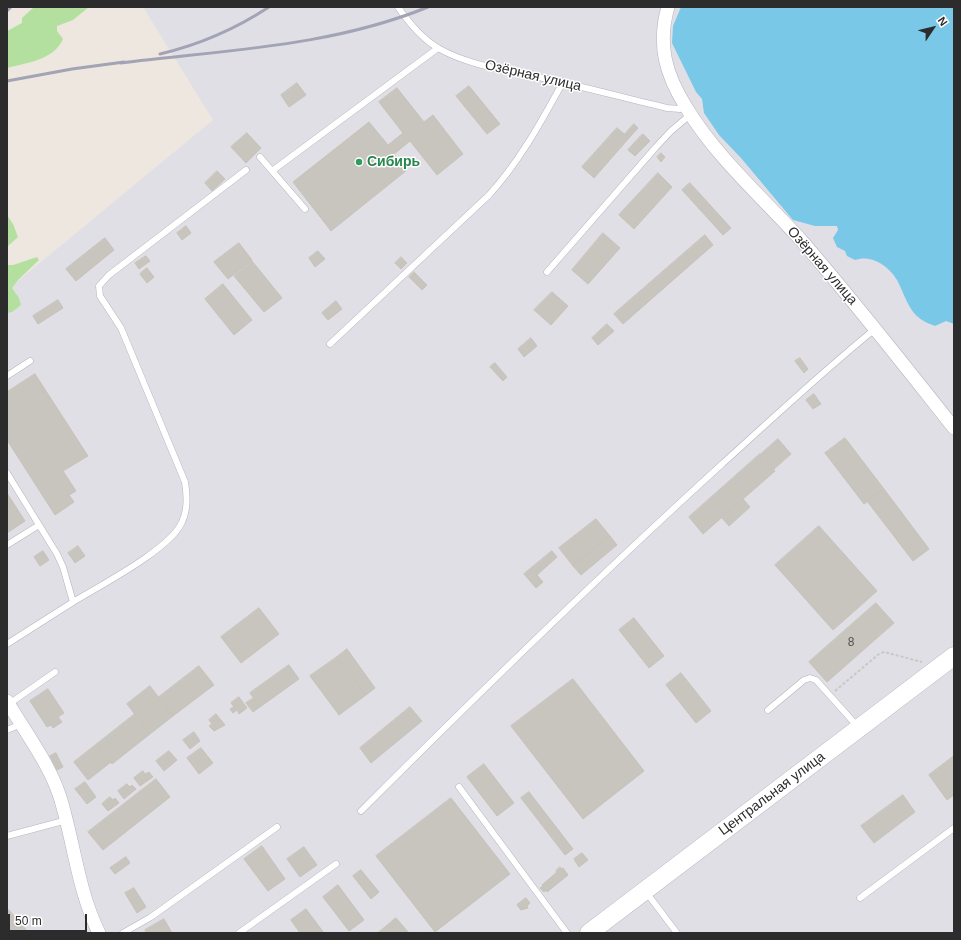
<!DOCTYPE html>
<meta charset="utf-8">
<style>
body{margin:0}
#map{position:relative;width:961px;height:940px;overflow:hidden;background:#ede7df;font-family:Arial,sans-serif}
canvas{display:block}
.frame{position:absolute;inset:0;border:8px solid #2c2c2c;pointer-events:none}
.north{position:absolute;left:913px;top:8px;width:40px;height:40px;-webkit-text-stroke:3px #fff;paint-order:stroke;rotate:55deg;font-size:11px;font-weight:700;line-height:16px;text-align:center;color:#2c2c2c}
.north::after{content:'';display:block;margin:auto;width:14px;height:18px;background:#2c2c2c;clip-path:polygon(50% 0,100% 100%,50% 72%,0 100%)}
.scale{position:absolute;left:8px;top:914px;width:79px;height:18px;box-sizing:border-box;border:2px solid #2c2c2c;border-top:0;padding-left:5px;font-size:12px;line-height:14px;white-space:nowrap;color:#2c2c2c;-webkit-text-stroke:3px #fff;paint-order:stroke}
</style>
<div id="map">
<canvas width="961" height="940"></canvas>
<div class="frame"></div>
<div class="north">N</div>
<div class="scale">50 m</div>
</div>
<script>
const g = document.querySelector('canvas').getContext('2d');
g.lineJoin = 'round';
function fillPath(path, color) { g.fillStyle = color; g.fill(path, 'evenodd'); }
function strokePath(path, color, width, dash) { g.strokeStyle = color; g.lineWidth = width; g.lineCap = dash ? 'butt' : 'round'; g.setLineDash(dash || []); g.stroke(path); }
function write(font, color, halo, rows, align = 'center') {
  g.font = font + ' Arial,sans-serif'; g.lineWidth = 3; g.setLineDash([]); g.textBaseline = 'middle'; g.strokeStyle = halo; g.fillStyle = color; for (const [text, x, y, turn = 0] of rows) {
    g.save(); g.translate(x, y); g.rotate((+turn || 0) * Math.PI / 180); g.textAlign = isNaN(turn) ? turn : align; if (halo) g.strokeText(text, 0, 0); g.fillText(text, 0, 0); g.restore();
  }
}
const industrial = new Path2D(`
 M 143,7 L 954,7 L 954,933 L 7,933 L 7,290 L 213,120 Z`);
const green = new Path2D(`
 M 34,7 L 89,7 L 73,20 L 57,26 L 57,31 L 63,39 C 54,60 26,63 7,68 L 7,31 L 22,23 L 22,18 Z
 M 7,215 L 13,224 L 18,237 L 7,247 Z
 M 37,257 L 39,260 L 18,280 L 12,288 L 19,298 L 21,305 L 12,312 L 7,313 L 7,265 L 13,265 Z`);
const water = new Path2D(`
 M 681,7 L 954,7 L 954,324 L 946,321 L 935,326 C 927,323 920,320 914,313 C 906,303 903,291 897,280 C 889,266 871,254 855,260 L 847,256 L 845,251 L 837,247 L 833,238 L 838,230 L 837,226 L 815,226 L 793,220 L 741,158 L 719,135 L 704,113 L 702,99 L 696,92 L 672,43 L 673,26 Z`);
const building = new Path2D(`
 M 297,83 L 306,95 L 289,107 L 281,95 Z
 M 469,86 L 500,124 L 487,134 L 456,96 Z
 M 397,88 L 424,122 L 433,115 L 463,154 L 437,175 L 410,141 L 394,154 L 407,170 L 331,231 L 293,182 L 369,122 L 388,145 L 403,133 L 379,102 Z
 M 634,124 L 638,128 L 629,138 L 625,134 Z
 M 617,128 L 629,138 L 594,178 L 582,167 Z
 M 247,133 L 261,148 L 246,163 L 231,147 Z
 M 643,134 L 650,141 L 647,144 L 640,137 Z
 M 640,137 L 647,144 L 635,156 L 628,150 Z
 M 661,153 L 665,157 L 661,162 L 657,157 Z
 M 217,171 L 225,179 L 212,191 L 205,183 Z
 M 658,173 L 672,187 L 634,229 L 619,215 Z
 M 690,183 L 731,228 L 723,235 L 682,190 Z
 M 186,226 L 191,233 L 182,240 L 177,233 Z
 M 603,233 L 620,248 L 588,284 L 572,270 Z
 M 705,235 L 713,245 L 623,324 L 614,314 Z
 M 105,238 L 114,250 L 76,281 L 66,269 Z
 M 239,243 L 252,260 L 228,279 L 214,262 Z
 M 318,251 L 325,259 L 315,267 L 309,258 Z
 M 146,256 L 150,261 L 139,269 L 135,263 Z
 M 401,257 L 407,263 L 401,269 L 395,263 Z
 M 252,261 L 282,298 L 264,312 L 234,276 Z
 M 147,268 L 154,277 L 147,283 L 140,274 Z
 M 414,272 L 427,285 L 422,290 L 409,277 Z
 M 223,284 L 252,320 L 234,335 L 205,299 Z
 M 552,292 L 568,306 L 551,325 L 534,310 Z
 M 58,300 L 63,308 L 38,324 L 33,316 Z
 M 336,301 L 342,309 L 328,320 L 322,313 Z
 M 607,324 L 614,331 L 598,345 L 592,338 Z
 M 531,338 L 537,346 L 524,357 L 518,349 Z
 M 800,358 L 808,369 L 804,373 L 795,361 Z
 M 495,363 L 507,377 L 503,381 L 490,367 Z
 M 35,374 L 88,456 L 63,471 L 76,491 L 69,495 L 74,502 L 55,515 L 7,440 L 7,392 Z
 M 814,394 L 821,404 L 813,409 L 806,400 Z
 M 845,438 L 884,489 L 864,504 L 825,453 Z
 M 778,439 L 791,454 L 774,469 L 761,454 Z
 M 760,454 L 775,471 L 703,534 L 689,517 Z
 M 884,489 L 929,549 L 913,561 L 867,501 Z
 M 7,493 L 25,521 L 7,533 Z
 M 743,499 L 750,507 L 729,526 L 722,518 Z
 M 596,519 L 610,536 L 573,566 L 559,548 Z
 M 819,526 L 877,591 L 833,630 L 775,565 Z
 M 610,536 L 617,545 L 581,575 L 573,566 Z
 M 78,546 L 85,556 L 75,563 L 68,553 Z
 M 43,551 L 49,560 L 40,566 L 34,557 Z
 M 552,551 L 557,557 L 537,575 L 543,582 L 536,588 L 524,574 Z
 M 876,603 L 894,623 L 827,682 L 809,662 Z
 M 259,608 L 279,634 L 241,663 L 221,637 Z
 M 634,618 L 664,656 L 649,668 L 619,630 Z
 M 347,649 L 375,688 L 366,695 L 337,657 Z
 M 337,657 L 366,695 L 339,715 L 310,676 Z
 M 289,665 L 299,679 L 260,707 L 250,693 Z
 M 199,666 L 214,685 L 173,716 L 159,697 Z
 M 681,673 L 711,711 L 696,723 L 666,685 Z
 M 573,679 L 644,771 L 583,819 L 511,726 Z
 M 150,686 L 173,716 L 150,734 L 127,704 Z
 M 48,689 L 64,713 L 58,717 L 62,722 L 53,728 L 51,725 L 47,727 L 30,701 Z
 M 239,697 L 247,708 L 239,714 L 237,710 L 233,713 L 230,709 L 234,707 L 231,703 Z
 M 254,698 L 260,707 L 253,712 L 246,703 Z
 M 410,707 L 422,721 L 371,763 L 360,748 Z
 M 135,714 L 150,734 L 112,764 L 97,744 Z
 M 216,714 L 225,725 L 214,731 L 209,726 L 212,724 L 209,720 Z
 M 194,732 L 200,741 L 190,749 L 183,740 Z
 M 97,744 L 111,762 L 88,780 L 74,762 Z
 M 201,748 L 213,763 L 199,774 L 187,758 Z
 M 169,751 L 177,760 L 164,771 L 156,761 Z
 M 56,753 L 63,767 L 57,770 L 50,756 Z
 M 954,756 L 954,795 L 947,800 L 929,775 Z
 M 484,764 L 514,803 L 497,816 L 467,777 Z
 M 143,771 L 145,774 L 149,772 L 153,777 L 140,786 L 134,778 Z
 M 156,779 L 170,797 L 103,850 L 88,832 Z
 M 85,782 L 96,797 L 87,804 L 75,789 Z
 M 127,784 L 130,787 L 132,785 L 136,789 L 124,799 L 118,791 Z
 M 529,792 L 573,849 L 565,855 L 521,798 Z
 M 903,795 L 915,812 L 874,843 L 861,826 Z
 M 110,797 L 113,800 L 115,798 L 119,803 L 108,811 L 102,804 Z
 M 451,798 L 510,874 L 435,932 L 376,856 Z
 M 262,846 L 285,879 L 268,891 L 244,859 Z
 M 304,847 L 317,865 L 300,877 L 287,859 Z
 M 582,853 L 588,860 L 579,867 L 574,859 Z
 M 126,857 L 130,863 L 115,874 L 110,868 Z
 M 560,867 L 561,869 L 563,868 L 568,875 L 547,892 L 546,890 L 544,892 L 540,888 L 543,886 L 542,885 L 557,872 L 556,871 Z
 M 361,870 L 379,892 L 371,899 L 353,876 Z
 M 338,885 L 364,920 L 349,931 L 323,897 Z
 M 134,888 L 146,907 L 137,913 L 125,893 Z
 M 526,898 L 530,903 L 527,906 L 528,908 L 521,910 L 517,905 Z
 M 7,908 L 29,933 L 7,933 Z
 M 306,909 L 324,933 L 300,933 L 291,920 Z
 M 396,918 L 409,933 L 378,933 Z
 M 164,919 L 172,933 L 147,933 L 145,930 Z`);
const path = new Path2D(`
 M 835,691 L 879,654 L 884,652 L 922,662`);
const lane = new Path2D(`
 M 398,7 C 409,23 421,38 438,48 C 469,66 508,70 543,78 C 584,87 625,98 667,108 L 680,109 L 686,107
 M 260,157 L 305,209
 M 272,171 L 438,48
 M 547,272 L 656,147 L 671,131 L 691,114
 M 330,344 L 489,195 C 520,161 541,122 563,82
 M 7,376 L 30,361
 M 7,473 L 57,554 L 63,567 L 73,602 L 7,644
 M 7,545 L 39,525
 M 73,602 C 99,586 171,549 182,522 C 188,509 187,496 185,482 L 121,328 L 100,296 L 99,286 L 109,275 L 246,170
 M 9,704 L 55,672
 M 768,710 L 804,680 L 810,678 L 816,680 L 858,727
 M 7,730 L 21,724
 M 459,787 L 567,933
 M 361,811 C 479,693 598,577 721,465 C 772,419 822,372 875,329
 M 7,836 L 67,820
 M 646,892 L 677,933
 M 860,898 L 954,828
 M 123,933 L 151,917 L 277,827
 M 239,933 L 336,864`);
const street = new Path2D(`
 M 668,7 C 657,45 666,75 686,107 C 716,157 762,197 801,240 C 854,301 904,365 954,428
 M 7,701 C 25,732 49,763 60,797 C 74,842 78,891 99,933`);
const secondary = new Path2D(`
 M 589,933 L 954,656`);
const rail = new Path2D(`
 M 7,11 L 11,7
 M 160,54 C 198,45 237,28 269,7
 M 121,63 C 224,50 330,47 428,7
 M 7,81 L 72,69 L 124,62`);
const markers = [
 [359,162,4,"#2e9e5b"]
];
const numberNames = [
 ["8",851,643]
];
const streetNames = [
 ["Озёрная улица",533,76,13],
 ["Озёрная улица",822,266,49],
 ["Центральная улица",772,794,-37]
];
const leisureNames = [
 ["Сибирь",367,162]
];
fillPath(industrial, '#e1dfe6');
fillPath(green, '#b4e09f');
fillPath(water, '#79c8e8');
fillPath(building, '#c8c4be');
strokePath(building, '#c8c3b9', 1);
strokePath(lane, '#b2b5be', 7);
strokePath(street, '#b2b5be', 14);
strokePath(secondary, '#b2b5be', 19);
strokePath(path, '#c8c8c8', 2, [3, 2]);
strokePath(lane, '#fff', 6);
strokePath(street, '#fff', 13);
strokePath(secondary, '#fff', 18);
strokePath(rail, '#a2a4b5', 3);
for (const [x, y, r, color] of markers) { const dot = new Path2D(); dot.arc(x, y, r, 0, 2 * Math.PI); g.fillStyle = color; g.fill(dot); strokePath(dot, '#fff', 1.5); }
write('12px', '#535250', null, numberNames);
write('14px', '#2c2c2c', '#fff', streetNames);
write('bold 14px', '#27864d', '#fff', leisureNames, 'left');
</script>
